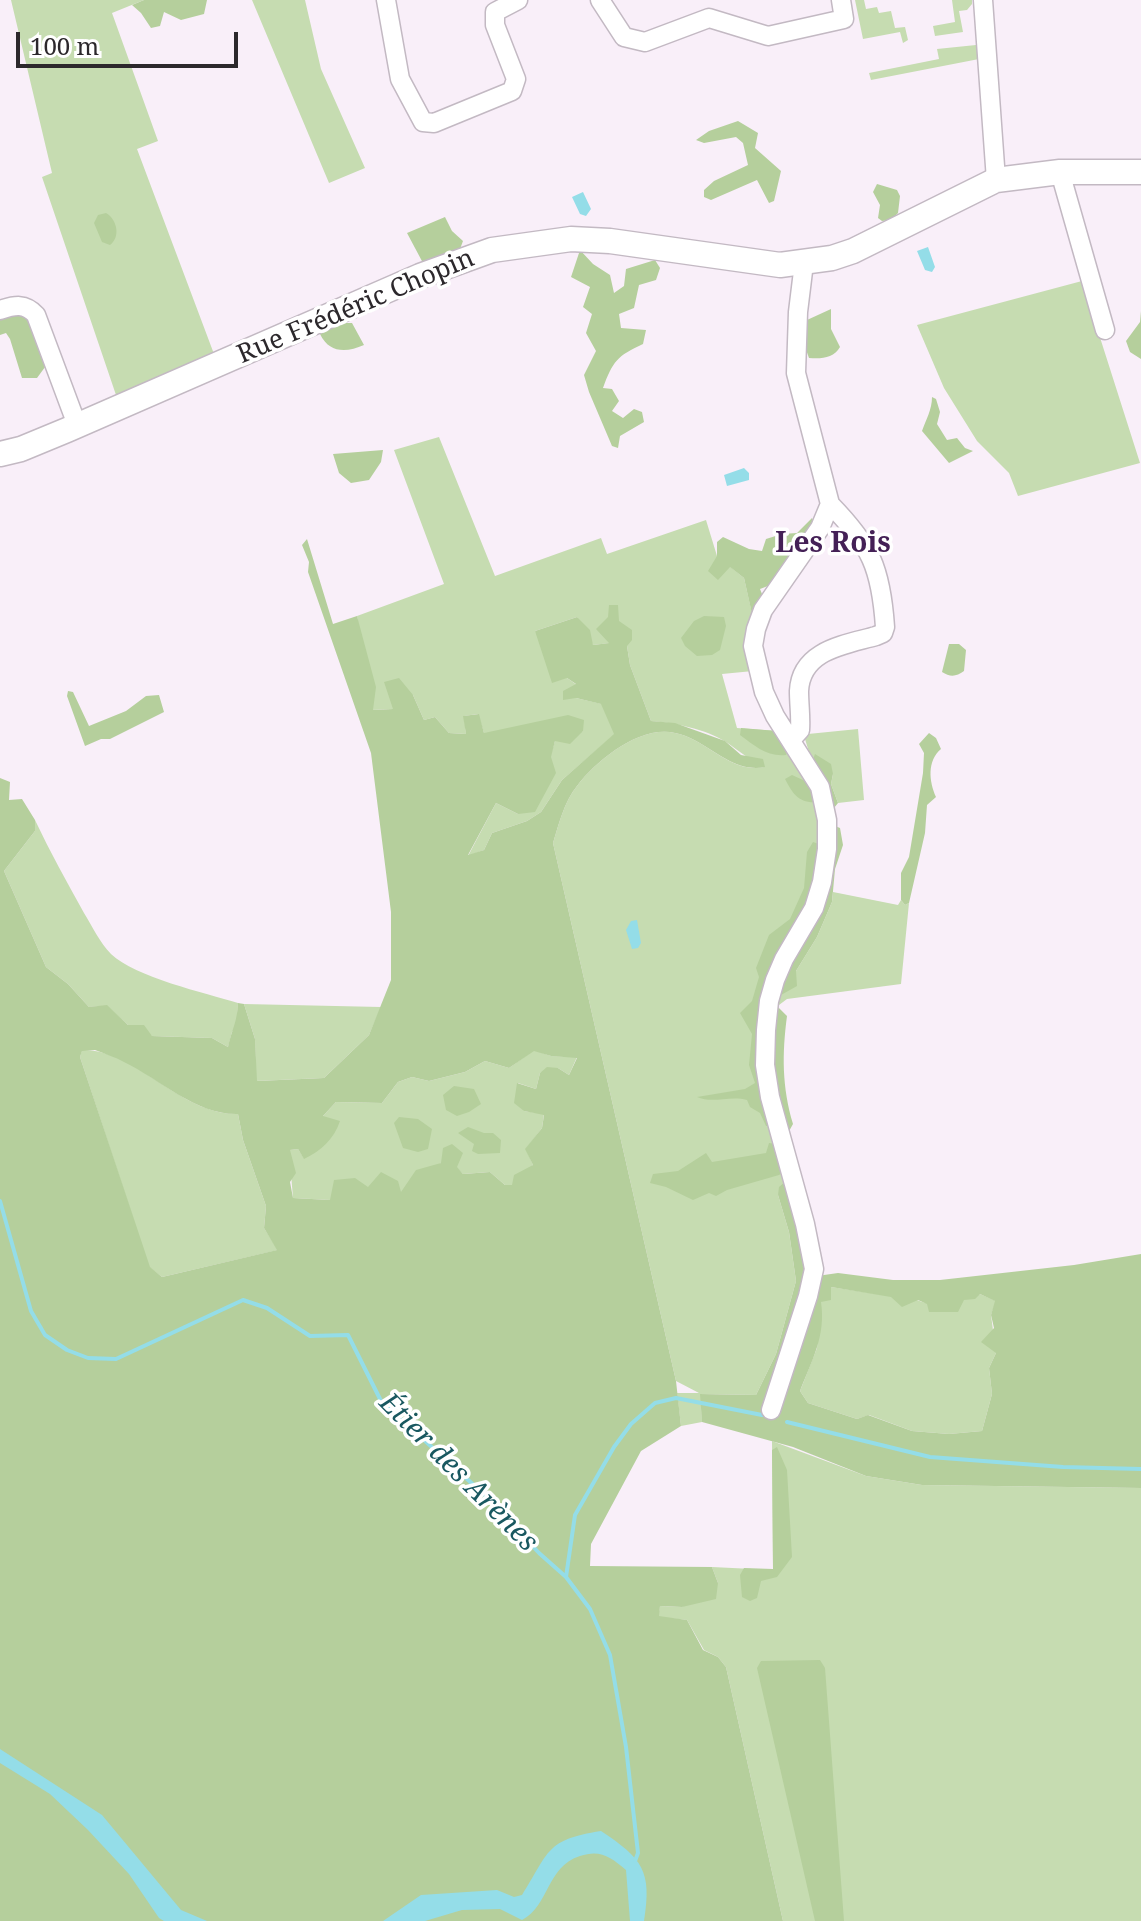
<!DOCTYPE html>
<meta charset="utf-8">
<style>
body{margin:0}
#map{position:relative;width:1141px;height:1921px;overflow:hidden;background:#f9eff9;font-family:"Noto Serif",serif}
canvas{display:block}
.scale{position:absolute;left:16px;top:32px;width:222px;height:36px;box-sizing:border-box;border:4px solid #2c282c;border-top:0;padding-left:10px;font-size:24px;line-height:28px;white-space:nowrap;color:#2c282c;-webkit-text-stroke:6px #fff;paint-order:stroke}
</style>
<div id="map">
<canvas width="1141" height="1921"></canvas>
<div class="scale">100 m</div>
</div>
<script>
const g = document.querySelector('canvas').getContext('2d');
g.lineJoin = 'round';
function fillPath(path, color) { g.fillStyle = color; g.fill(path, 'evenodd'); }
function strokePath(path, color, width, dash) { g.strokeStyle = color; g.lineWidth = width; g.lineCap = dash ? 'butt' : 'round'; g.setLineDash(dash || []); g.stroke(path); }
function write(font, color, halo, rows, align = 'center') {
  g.font = font + ' "Noto Serif",serif'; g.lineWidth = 7; g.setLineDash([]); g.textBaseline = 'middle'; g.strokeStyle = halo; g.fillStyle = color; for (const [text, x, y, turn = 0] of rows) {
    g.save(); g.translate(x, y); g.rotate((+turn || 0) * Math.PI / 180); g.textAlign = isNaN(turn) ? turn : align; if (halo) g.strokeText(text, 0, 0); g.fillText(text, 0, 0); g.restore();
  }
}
const green = new Path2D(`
 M 11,0 L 144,0 L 112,13 L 158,141 L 137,149 L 214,354 L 116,395 L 42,177 L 52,173 Z
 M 252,0 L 305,0 L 321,69 L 365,168 L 329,183 Z
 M 855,0 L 864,0 L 866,9 L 877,7 L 879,13 L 891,11 L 895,28 L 905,27 L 908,40 L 903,43 L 900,32 L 863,39 Z
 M 952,0 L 972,0 L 972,4 L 967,10 L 959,11 L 963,32 L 935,36 L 933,26 L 955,22 Z
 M 976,45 L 979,59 L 871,80 L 869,73 L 939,59 L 937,49 Z
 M 1082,281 L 1140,463 L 1018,496 L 1009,473 L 977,441 L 944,388 L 917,325 Z
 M 439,437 L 495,576 L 601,538 L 607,554 L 706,520 L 717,556 L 744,578 L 754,622 L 753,671 L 722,674 L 737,728 L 777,731 L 811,777 L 820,818 L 819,871 L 764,992 L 786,1181 L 778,1195 L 789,1232 L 796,1281 L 776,1354 L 756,1395 L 701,1394 L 702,1422 L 681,1426 L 677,1393 L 699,1393 L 676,1381 L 553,843 C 559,824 564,802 577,786 C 597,760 640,725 675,733 C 707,739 730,774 764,767 C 750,760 739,751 726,742 C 706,729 675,723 651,721 L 630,665 L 627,646 L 610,643 L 593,645 L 577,617 L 535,631 L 567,678 L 577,685 L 576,698 L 602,704 L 615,734 L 562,780 L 541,812 L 527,821 L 492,833 L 484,850 L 468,856 L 496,803 L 518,814 L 550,757 L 555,741 L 583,731 L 484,733 L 478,714 L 464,716 L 466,734 L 449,733 L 435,717 L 424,720 L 413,695 L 393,709 L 372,710 L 357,616 L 444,584 L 394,450 Z
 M 858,729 L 864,800 L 838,803 L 831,784 L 833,774 L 812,762 L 805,739 L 808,734 Z
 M 35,820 C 50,852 67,882 84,913 C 92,926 100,943 111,954 C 135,977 205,993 238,1003 L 237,1026 L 232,1032 L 228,1047 L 212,1038 L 152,1036 L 128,1025 L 107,1006 L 89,1007 L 68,984 L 46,967 L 4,871 L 35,831 Z
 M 833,892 L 898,905 L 901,900 L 905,905 L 909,903 L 901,984 L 787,999 L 771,1011 L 777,989 L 796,971 L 817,937 L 832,902 Z
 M 244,1004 L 381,1007 L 369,1035 L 324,1078 L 256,1081 L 255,1039 Z
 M 82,1050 C 137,1049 180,1115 238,1114 L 243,1140 L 266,1206 L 264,1228 L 278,1250 L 162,1277 L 149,1267 L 80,1057 Z
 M 534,1050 L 551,1056 L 577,1057 L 569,1075 L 558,1068 L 540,1073 L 536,1089 L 518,1083 L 524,1111 L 544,1114 L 542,1128 L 526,1149 L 533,1165 L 513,1185 L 505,1185 L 490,1172 L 463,1174 L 457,1168 L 441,1163 L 401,1193 L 368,1187 L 330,1200 L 293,1198 L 289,1150 L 298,1149 L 304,1158 L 323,1116 L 336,1102 L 382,1103 L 398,1082 L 412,1077 L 429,1081 L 465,1072 L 485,1061 L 509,1068 Z
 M 831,1287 L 917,1300 C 935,1309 962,1301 980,1294 L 996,1301 L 991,1315 L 996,1353 L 989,1368 L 992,1394 L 982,1431 L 949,1434 L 912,1431 L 869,1415 L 857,1419 L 808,1403 L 800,1391 L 817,1348 L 821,1302 Z
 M 772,1441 L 866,1476 L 922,1485 L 1141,1488 L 1141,1921 L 783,1921 L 726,1667 L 718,1657 L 704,1650 L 687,1620 L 658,1617 L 660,1606 L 682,1607 L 718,1583 L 712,1567 L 773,1570 Z`);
const forest = new Path2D(`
 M 144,0 L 207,0 L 204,14 L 181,20 L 164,12 L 160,26 L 151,28 L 141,13 L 132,5 Z
 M 738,121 L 758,133 L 755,148 L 781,171 L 774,201 L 769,203 L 757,180 L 711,200 L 704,197 L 704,190 L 714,181 L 748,165 L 743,143 L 736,137 L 704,143 L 696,140 L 709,131 Z
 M 877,184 L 897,190 L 900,196 L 898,213 L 891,220 L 882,221 L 878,218 L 880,205 L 873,192 Z
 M 106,213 C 117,219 121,237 110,245 L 102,242 L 94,223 L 98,215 Z
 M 445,217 L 452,231 L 463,241 L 460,249 L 423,263 L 407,233 Z
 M 580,250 L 593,264 L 610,275 L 614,293 L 624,286 L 626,269 L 655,260 L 660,268 L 656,280 L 639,285 L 634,308 L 619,314 L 621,328 L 646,330 L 643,344 C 617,356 613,361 603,388 L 612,389 L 619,401 L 612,411 L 623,418 L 634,409 L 642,412 L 644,422 L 620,436 L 618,448 L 612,446 L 589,392 L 584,375 L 596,351 L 586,333 L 592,314 L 583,307 L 590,287 L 571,277 Z
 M 831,309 L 831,329 L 840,347 C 834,358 822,359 809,358 L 804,344 L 807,320 Z
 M 1141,311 L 1141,359 L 1130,352 L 1126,341 L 1140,322 Z
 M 17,313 L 29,318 L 48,363 L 37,378 L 22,378 L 10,339 L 6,333 L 0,335 L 0,318 Z
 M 342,323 L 352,323 L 364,345 C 346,353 329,353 320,334 Z
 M 932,397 L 936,399 L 940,412 L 937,424 L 947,440 L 957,438 L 965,448 L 973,451 L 949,463 L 922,431 C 926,419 932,410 932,397 Z
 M 383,450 L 381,462 L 369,480 L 351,483 L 339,473 L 333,454 Z
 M 812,518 L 814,523 L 773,584 L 760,589 L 764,599 L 758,615 L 752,614 L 744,578 L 730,567 L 718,580 L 708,571 L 717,556 L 717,542 L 723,537 L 749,549 L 762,551 L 766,539 L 782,534 L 797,533 Z
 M 307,539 L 333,624 L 357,616 L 376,687 L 373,710 L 393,709 L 384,682 L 399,678 L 413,695 L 424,720 L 435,717 L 449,733 L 466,734 L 463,716 L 479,714 L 484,733 L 568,715 L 584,720 L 583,731 L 570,744 L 555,741 L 551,757 L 556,773 L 535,812 L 518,814 L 496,803 L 468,855 L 484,850 L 492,833 L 527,821 L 541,812 L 562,780 L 614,734 L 601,704 L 576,698 L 563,700 L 563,691 L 576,684 L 567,678 L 552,683 L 535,631 L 577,617 L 590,630 L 593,645 L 609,643 L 596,629 L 608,617 L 609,605 L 618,605 L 619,621 L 632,630 L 632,640 L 627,646 L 630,665 L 651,721 L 675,723 L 725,741 L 741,755 L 763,759 L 765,767 C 730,774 707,739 675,733 C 640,725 597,760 577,786 C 564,802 559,824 553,843 L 676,1381 L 681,1426 L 641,1451 L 591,1544 L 590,1566 L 712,1567 L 718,1583 L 716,1599 L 682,1607 L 660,1606 L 659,1616 L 687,1620 L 703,1650 L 718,1657 L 726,1667 L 783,1921 L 0,1921 L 0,778 L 10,782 L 9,800 L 22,799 L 35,820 L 35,831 L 4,871 L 46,967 L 68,984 L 89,1007 L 107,1005 L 128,1025 L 144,1025 L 152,1036 L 212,1038 L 228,1047 C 232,1029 237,1023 238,1003 L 244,1004 L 255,1039 L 257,1081 L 324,1078 L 369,1035 L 391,980 L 391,912 L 371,753 L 308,572 L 309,562 L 302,545 ZM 95,1050 C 105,1054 115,1057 124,1062 C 161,1080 196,1115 238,1114 L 243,1140 L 266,1206 L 264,1228 L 277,1250 L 162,1277 L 150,1267 L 80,1057 L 82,1051 ZM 534,1051 L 551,1056 L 577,1058 L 569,1075 L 558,1068 L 547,1067 L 540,1073 L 536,1089 L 517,1083 L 514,1103 L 524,1111 L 544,1115 L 542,1128 L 525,1149 L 533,1165 L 514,1175 L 512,1185 L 505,1185 L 490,1172 L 463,1174 L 457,1167 L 463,1153 L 452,1144 L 443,1148 L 441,1163 L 416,1170 L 401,1192 L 398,1181 L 381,1172 L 368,1187 L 355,1178 L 334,1180 L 330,1200 L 293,1198 L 290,1182 L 296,1173 L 290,1150 L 298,1149 L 304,1159 C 321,1151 334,1139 340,1121 L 323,1116 L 336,1102 L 382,1103 L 398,1082 L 412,1077 L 429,1081 L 465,1072 L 485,1061 L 509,1068 Z
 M 704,616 L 724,617 L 726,626 L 720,650 L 712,655 L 697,656 L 685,646 L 681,638 L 694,621 Z
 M 949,644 L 959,644 L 966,650 L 964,671 C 956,677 950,677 942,672 Z
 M 68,691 L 73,692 L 89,726 L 126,711 L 146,696 L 159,695 L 164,712 L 110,739 L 101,739 L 85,746 L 67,696 Z
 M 741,728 L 777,731 L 789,747 L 786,755 C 767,757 755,746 740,735 Z
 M 929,733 L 936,738 L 941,749 C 927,761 929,781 936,797 L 927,805 L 925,833 L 909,903 L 905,905 L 901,900 L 901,873 L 909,857 L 923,773 L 924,753 L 919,744 Z
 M 815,754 L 831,764 L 833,774 L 831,784 L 838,803 L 834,808 L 812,762 Z
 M 792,775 L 814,785 L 818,802 C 799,804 793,794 785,779 Z
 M 835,826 L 840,828 L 843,845 L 835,869 L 832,902 L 817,937 L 796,971 L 797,986 L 781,995 L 777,989 Z
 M 813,842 L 819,844 L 819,871 L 808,906 L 764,992 L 771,1126 L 766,1126 L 760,1113 L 750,1107 L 747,1100 C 730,1095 713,1104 697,1097 L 745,1089 L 755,1083 L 749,1065 L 752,1034 L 740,1013 L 752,1001 L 759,977 L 756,968 L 769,935 L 790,919 L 804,888 L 807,852 Z
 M 778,1007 L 787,1016 C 782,1054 782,1087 793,1124 L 788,1133 L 775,1097 L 771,1011 Z
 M 454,1086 L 474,1089 L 481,1104 L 469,1112 L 457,1116 L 446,1110 L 443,1095 Z
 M 399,1117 L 418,1119 L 432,1129 L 428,1149 L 418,1152 L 403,1148 L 394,1123 Z
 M 468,1127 L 484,1133 L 493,1133 L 501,1140 L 500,1153 L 478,1154 L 472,1151 L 474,1144 L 458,1133 Z
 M 769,1143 L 776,1144 L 783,1172 L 779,1175 L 727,1190 L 716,1196 L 709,1193 L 693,1200 L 666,1187 L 650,1183 L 653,1174 L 678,1171 L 706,1153 L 712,1162 L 766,1153 Z
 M 786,1181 L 817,1276 L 838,1273 L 893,1280 L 940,1280 L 1074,1265 L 1141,1254 L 1141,1488 L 922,1485 L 866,1476 L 793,1447 L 702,1422 L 700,1394 L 756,1395 L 776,1354 L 796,1281 L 789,1232 L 778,1195 L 779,1187 ZM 831,1287 L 891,1297 L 902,1307 L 918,1300 L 927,1304 L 929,1312 L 958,1312 L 964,1300 L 975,1299 L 980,1294 L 995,1301 L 991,1315 L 994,1328 L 981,1342 L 996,1353 L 989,1368 L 992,1394 L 982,1431 L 949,1434 L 912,1431 L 868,1415 L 857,1419 L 808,1403 L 800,1391 C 812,1360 826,1336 821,1302 L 831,1300 Z
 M 777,1447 L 787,1470 L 792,1557 L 777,1577 L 761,1581 L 757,1598 L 750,1601 L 742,1597 L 740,1575 L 744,1568 L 773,1569 L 772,1450 Z
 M 820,1660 L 825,1668 L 844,1921 L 815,1921 L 757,1668 L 761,1661 Z`);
const water = new Path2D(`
 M 583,192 L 591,209 L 586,216 L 580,214 L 572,197 Z
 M 928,247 L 935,267 L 932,272 L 925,270 L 917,251 Z
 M 744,468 L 749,473 L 749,480 L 727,486 L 724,475 Z
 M 637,920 L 641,943 L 638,948 L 632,949 L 626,930 L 631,921 Z
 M 0,1749 L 102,1815 L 181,1910 L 207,1921 L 164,1921 L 159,1918 L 129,1874 L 88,1830 L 50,1794 L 0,1763 Z
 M 601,1831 C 643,1859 652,1871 644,1921 L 630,1921 L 626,1870 C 611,1857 600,1849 580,1856 C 546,1867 550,1905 522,1920 L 500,1909 L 462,1910 L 425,1921 L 383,1921 L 421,1895 L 497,1890 L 514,1897 L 522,1895 C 550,1851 545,1840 601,1831 Z`);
const stream = new Path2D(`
 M 0,1201 L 31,1311 L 45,1335 L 67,1350 L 88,1358 L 116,1359 L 243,1300 L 267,1308 L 310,1336 L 348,1335 L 381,1401 L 488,1498 L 539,1553 L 566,1577 L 590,1609 L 610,1655 L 626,1747 L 638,1853 L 635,1861
 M 787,1422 L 930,1457 L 1063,1467 L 1141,1469
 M 566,1577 L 575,1515 L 614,1447 L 631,1424 L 655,1403 L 676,1398 L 762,1415`);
const street = new Path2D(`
 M 386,0 L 400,79 L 423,122 L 434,123 L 512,91 L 516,79 L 495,25 L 495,12 L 518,0
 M 600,0 L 624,37 L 645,42 L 709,18 L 768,36 L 844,19 L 841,0
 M 983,0 L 996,180
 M 1060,172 L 1105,330
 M 0,310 C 15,305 25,303 36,315 L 77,425
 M 791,740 L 800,730 C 801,717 799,705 799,691 C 801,650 844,645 876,636 L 883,633 L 885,627 C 881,568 871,546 830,504
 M 771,1410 L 808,1296 L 814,1269 L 805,1224 L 770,1097 L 765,1065 L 766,1030 L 769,1001 L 775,980 L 784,959 L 814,908 L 822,882 L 827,849 L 827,820 L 820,787 L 775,716 L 764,692 L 753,646 L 756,629 L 763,610 L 820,528 L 830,504 L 796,373 L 798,312 L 804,263`);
const secondary = new Path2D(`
 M 0,454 L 21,449 L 67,430 L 420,276 L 492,250 L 571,239 L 610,241 L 780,265 L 832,258 L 853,251 L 996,180 L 1060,172 L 1141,172`);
const streetNames = [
 ["Rue Frédéric Chopin",356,307,-23]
];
const neighbourhoodNames = [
 ["Les Rois",833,544]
];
const waterNames = [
 ["Étier des Arènes",458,1473,45]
];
fillPath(green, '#c6dcb1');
fillPath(forest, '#b5cf9c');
fillPath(water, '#94dde8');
strokePath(stream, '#94dde8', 4);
strokePath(street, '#c3b9c3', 21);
strokePath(secondary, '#c3b9c3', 27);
strokePath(street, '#fff', 18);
strokePath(secondary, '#fff', 24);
write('26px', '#2c282c', '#fff', streetNames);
write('bold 28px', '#442056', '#fff', neighbourhoodNames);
write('italic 28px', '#195860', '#fff', waterNames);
</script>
